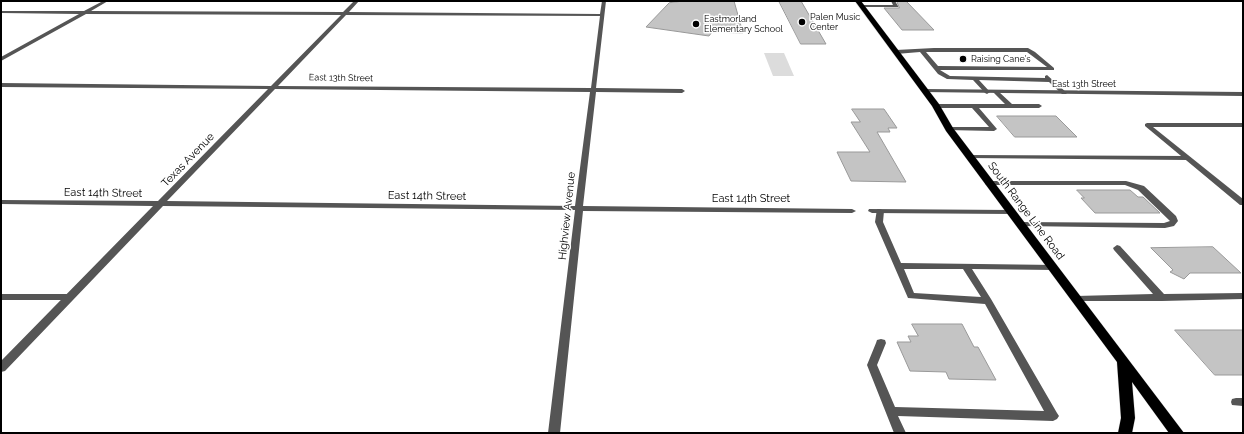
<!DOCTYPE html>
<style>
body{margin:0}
#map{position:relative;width:1244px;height:434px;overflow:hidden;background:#fff;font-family:Raleway,sans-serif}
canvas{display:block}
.frame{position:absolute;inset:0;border:2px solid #000;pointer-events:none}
</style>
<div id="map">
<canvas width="1244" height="434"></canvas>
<div class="frame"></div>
</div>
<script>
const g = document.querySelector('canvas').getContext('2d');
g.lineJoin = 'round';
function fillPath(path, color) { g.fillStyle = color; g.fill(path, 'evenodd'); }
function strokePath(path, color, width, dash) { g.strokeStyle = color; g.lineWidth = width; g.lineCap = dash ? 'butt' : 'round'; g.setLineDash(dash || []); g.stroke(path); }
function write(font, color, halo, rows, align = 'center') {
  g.font = font + ' Raleway,sans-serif'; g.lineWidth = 3; g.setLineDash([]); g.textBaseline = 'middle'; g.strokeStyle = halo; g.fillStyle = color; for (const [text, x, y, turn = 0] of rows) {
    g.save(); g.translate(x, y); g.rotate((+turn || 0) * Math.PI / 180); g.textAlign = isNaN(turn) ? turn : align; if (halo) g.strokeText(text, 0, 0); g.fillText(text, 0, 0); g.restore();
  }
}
const green = new Path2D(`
 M 764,53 L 784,53 L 794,76 L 773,76 Z`);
const building = new Path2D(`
 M 684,1 L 734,1 L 743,33 L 712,32 L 709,36 L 646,27 L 669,3 Z
 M 779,1 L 801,1 L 826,44 L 801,44 Z
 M 897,1 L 906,1 L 934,30 L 902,30 L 884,8 L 899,8 Z
 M 852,109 L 884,109 L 897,128 L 888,128 L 890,132 L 877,132 L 906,182 L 851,181 L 837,152 L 870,152 L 851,122 L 860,122 Z
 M 997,116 L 1056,116 L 1077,137 L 1015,137 Z
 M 1077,190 L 1130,190 L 1138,197 L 1143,197 L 1160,213 L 1095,213 L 1081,198 L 1084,198 Z
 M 1213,247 L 1241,273 L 1190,273 L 1184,279 L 1170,272 L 1173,270 L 1151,248 Z
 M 912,324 L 962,324 L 974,347 L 978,347 L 996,380 L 949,379 L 946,372 L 910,371 L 897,342 L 911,342 L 908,336 L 918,336 Z
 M 1175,330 L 1243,330 L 1243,375 L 1215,375 Z`);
const service = new Path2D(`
 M 891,1 L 895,1 L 898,6 L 898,7 L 862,7 L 860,6 L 862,5 L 893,5 Z
 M 934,48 L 1028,48 L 1035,52 L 1054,68 L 1054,70 L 940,70 L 950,76 L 1045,78 L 1045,76 L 1047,75 L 1067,93 L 1066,94 L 1062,94 L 1049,82 L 979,80 L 990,92 L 987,94 L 985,93 L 973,80 L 947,79 L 938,74 L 920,52 L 896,54 L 893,52 L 896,50 ZM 926,52 L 1027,52 L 1047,67 L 938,66 Z
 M 996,90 L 998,91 L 1012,104 L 1039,104 L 1042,106 L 1039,108 L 979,108 L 997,129 L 994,131 L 947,130 L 947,128 L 949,127 L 989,127 L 972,108 L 936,108 L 933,106 L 936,104 L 1005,104 L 993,92 Z
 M 1147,123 L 1243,123 L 1243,127 L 1153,127 L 1243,199 L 1243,205 L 1240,205 L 1145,126 L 1145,124 Z
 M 986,181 L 1126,181 L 1144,186 L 1176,216 L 1178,221 L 1174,226 L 1165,228 L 1021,226 L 1017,224 L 1018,222 L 1164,223 L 1170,221 L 1138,190 L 1125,185 L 986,185 L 985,183 Z
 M 877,209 L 880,209 L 884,211 L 883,222 L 901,263 L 1056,265 L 1057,267 L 1056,269 L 1053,270 L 972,269 L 991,299 L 1057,413 L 1059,416 L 1057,419 L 1053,421 L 898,416 L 906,433 L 894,433 L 867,365 L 876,343 L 877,340 L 881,339 L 885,340 L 886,343 L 877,365 L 895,407 L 1044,411 L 985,304 L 908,298 L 875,222 ZM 904,269 L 963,269 L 981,297 L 914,293 Z
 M 1117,245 L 1120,246 L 1164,294 L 1243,293 L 1243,299 L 1162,301 L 1073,301 L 1071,299 L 1073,297 L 1076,296 L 1153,294 L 1114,250 L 1113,248 Z
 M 1,294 L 70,294 L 73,295 L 75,297 L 73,299 L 70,300 L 1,300 Z
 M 1236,398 L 1243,398 L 1243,406 L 1232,405 L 1231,402 L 1232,399 Z`);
const minor = new Path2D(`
 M 103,1 L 108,1 L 91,11 L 343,12 L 354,1 L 359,1 L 349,12 L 600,14 L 602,1 L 606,1 L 596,88 L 682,89 L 685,91 L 682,93 L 596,92 L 583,206 L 852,209 L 856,211 L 852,213 L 583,211 L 560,433 L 548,433 L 575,210 L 163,206 L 5,371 L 1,372 L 1,361 L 153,206 L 1,204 L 1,200 L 158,201 L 268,89 L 1,87 L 1,83 L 271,86 L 341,15 L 86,14 L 1,61 L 1,57 L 79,14 L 1,13 L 1,11 L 84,11 ZM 346,15 L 600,16 L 591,88 L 278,86 ZM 275,89 L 590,92 L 575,206 L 167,201 Z
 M 970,155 L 1187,156 L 1191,158 L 1187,160 L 968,158 L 966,157 Z
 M 869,209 L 1011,210 L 1015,212 L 1011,214 L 872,213 L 868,211 Z`);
const tertiary = new Path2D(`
 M 925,89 L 1243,92 L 1243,96 L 923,92 L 922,91 Z`);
const primary = new Path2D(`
 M 855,1 L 861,1 L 939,104 L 953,128 L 1184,433 L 1169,433 L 1132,382 L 1135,418 L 1132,433 L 1118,433 L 1121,418 L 1117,362 L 946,131 L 932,106 Z`);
const markers = [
 [802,22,4,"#000"],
 [696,24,4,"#000"],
 [963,59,4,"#000"]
];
const farPoinames = [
 ["Palen Music",810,17],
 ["Center",810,27],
 ["Eastmorland",704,19],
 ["Elementary School",704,29],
 ["Raising Cane's",971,59]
];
const farStreetnames = [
 ["East 13th Street",341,78,1],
 ["East 13th Street",1084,84]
];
const streetNames = [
 ["Texas Avenue",188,160,-46],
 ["East 14th Street",103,193,1],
 ["East 14th Street",427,196,1],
 ["East 14th Street",751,199],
 ["South Range Line Road",1026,211,53],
 ["Highview Avenue",567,216,-84]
];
fillPath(green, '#dcdcdc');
fillPath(building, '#c4c4c4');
strokePath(building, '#999', 1);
strokePath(primary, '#dbdbdb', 1);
fillPath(service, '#555');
fillPath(minor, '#555');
fillPath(tertiary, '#555');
fillPath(primary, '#000');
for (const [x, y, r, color] of markers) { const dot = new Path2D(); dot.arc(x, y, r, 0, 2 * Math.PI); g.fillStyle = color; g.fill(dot); strokePath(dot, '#fff', 1.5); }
write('9px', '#000', '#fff', farPoinames, 'left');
write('9px', '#000', '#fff', farStreetnames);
write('11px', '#000', '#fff', streetNames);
</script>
